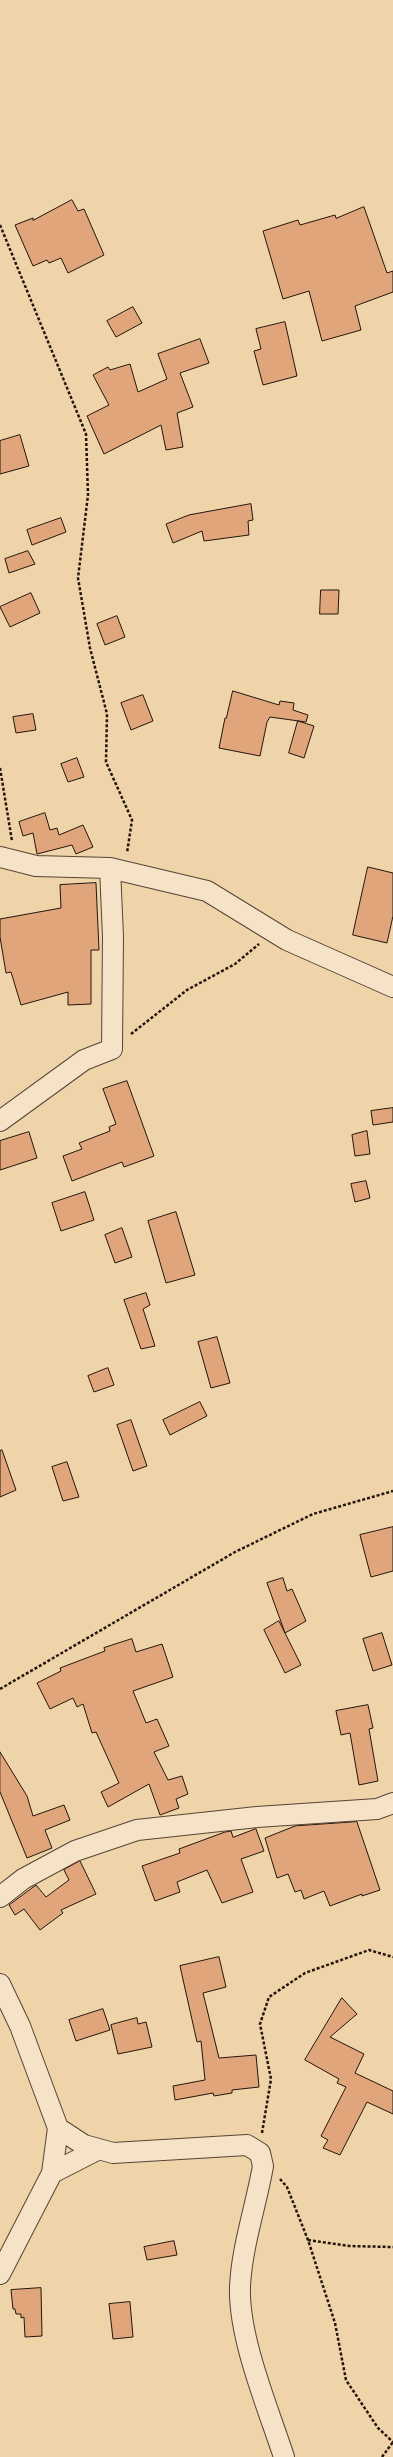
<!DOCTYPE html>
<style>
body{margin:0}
canvas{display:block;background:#efd3a9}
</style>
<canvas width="393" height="2457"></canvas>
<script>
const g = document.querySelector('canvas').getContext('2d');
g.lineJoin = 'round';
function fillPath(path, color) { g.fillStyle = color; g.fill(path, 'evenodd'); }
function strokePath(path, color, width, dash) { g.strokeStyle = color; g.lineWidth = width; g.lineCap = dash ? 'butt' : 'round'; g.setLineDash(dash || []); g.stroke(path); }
const building = new Path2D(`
 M 72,200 L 78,211 L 84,209 L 104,255 L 68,273 L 61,258 L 49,263 L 47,260 L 33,266 L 15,225 L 33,218 L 33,220 Z
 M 364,207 L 387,273 L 393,271 L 393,292 L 355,306 L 361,330 L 322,341 L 309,291 L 283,299 L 263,231 L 298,220 L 300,225 L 335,215 L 336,218 Z
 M 133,307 L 142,323 L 116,337 L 107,321 Z
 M 285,322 L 297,376 L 263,385 L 254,351 L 261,349 L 256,329 Z
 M 200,339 L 209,363 L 180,373 L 193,407 L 177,413 L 183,447 L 166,450 L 161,425 L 104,454 L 87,416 L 109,405 L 93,375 L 108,367 L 110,370 L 130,364 L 138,392 L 167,379 L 158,354 Z
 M 20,435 L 29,466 L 0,474 L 0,441 Z
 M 251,504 L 253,520 L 248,521 L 249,535 L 204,541 L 202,531 L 173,543 L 166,524 L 189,515 Z
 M 61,518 L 66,532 L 32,545 L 27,530 Z
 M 28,551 L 35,564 L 9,573 L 5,559 Z
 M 321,590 L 339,590 L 338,614 L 320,614 Z
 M 31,593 L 40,613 L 10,627 L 0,607 Z
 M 117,616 L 125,637 L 105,645 L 97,624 Z
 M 233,691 L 279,705 L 280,701 L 294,703 L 293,710 L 308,715 L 306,722 L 270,717 L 267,722 L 260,756 L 219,748 L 225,718 L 226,718 Z
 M 143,695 L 153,721 L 131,730 L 121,703 Z
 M 33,714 L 36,730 L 16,733 L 13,717 Z
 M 298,721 L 314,726 L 304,758 L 289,753 Z
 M 77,758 L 84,777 L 68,782 L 61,764 Z
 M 45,813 L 50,830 L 57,828 L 59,835 L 83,825 L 93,847 L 76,854 L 72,845 L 37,854 L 33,833 L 23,836 L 19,822 Z
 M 368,867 L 393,873 L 393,916 L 387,943 L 353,935 Z
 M 96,883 L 99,950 L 91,950 L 91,1004 L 68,1005 L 68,992 L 21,1005 L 11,972 L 6,973 L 0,937 L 0,919 L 61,908 L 60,885 Z
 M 127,1081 L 154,1156 L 124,1167 L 122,1162 L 72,1181 L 63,1156 L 82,1149 L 79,1143 L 110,1131 L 109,1127 L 116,1124 L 103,1089 Z
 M 393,1108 L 393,1122 L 373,1125 L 371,1111 Z
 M 367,1131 L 370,1154 L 355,1156 L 352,1135 Z
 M 29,1132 L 37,1158 L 0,1170 L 0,1141 Z
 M 366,1181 L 370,1198 L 355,1202 L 351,1184 Z
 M 85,1192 L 94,1220 L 61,1231 L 52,1203 Z
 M 176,1212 L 195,1275 L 166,1283 L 148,1221 Z
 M 122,1228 L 132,1257 L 115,1263 L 105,1235 Z
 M 146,1293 L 150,1305 L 143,1309 L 155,1346 L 141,1349 L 124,1300 Z
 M 217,1337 L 230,1383 L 211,1388 L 198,1342 Z
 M 108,1368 L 114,1385 L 94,1392 L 88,1376 Z
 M 200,1402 L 207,1416 L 170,1435 L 163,1420 Z
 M 131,1420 L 147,1466 L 133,1471 L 117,1425 Z
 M 2,1450 L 16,1490 L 0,1497 L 0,1451 Z
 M 67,1462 L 79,1497 L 63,1501 L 52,1467 Z
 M 393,1527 L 393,1571 L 371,1577 L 360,1535 Z
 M 283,1578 L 287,1591 L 292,1589 L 306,1621 L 285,1633 L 267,1583 Z
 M 279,1621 L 301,1665 L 285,1673 L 264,1630 Z
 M 382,1633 L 392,1665 L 373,1671 L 363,1639 Z
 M 132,1639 L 136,1652 L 162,1644 L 173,1677 L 133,1691 L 146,1723 L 157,1719 L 169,1746 L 154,1752 L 168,1780 L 182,1776 L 188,1794 L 176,1799 L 179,1808 L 160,1815 L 149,1784 L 108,1807 L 101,1792 L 119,1783 L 96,1732 L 92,1733 L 83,1704 L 77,1707 L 73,1698 L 50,1709 L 37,1683 L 61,1671 L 60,1668 L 105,1651 L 104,1648 Z
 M 368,1705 L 373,1728 L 369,1729 L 378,1781 L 359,1785 L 350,1733 L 341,1735 L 336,1711 Z
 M 0,1752 L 27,1796 L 33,1816 L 64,1805 L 70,1820 L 45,1830 L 52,1848 L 27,1858 L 0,1792 Z
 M 357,1822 L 380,1890 L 362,1896 L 362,1894 L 330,1906 L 324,1891 L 304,1899 L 301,1890 L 295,1892 L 288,1874 L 277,1878 L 265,1838 L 295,1826 Z
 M 256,1829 L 264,1851 L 241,1859 L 253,1892 L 222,1903 L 207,1870 L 177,1882 L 180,1892 L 155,1901 L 142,1866 L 180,1853 L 179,1849 L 225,1832 L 231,1831 L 233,1837 Z
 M 80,1861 L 96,1894 L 61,1910 L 63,1913 L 40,1930 L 24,1909 L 15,1915 L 9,1905 L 36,1885 L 46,1897 L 69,1880 L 64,1870 Z
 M 219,1957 L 226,1987 L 203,1993 L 219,2058 L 256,2055 L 259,2087 L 232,2090 L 232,2093 L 214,2096 L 213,2093 L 175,2100 L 173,2086 L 205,2080 L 201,2041 L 197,2042 L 180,1966 Z
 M 342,1998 L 357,2014 L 330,2037 L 364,2054 L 355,2073 L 393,2091 L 393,2114 L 367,2102 L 340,2155 L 323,2148 L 328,2140 L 321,2136 L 346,2087 L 337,2083 L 339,2079 L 305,2060 Z
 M 103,2009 L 110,2030 L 76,2041 L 69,2020 Z
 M 137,2018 L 138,2024 L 146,2022 L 152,2047 L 118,2054 L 111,2025 Z
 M 174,2241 L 177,2255 L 147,2260 L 144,2247 Z
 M 41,2288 L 42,2336 L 25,2337 L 24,2317 L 21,2318 L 21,2314 L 16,2314 L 15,2309 L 13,2309 L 11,2290 Z
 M 130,2302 L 133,2337 L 113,2339 L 109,2304 Z`);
const path = new Path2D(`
 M 0,225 L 86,434 L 88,495 L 78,578 L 90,648 L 107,714 L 106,762 L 132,820 L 127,853
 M 0,768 L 12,841
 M 131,1034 L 187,990 L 235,964 L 259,944
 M 0,1689 L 235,1552 L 313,1514 L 393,1491
 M 262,2133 L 271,2079 L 260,2024 L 269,1997 L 305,1973 L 369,1950 L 393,1957
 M 280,2179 L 287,2187 L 308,2240 L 335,2323 L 346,2380 L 378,2428 L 393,2442
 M 308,2240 L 349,2246 L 393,2247
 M 382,2457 L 393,2442`);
const minor = new Path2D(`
 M 0,857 L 36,866 L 110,868 L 207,891 L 287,940 L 393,987
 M 0,1121 L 84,1060 L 112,1049 L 113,937 L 110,868
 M 0,1897 L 23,1879 L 75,1851 L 137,1830 L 257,1817 L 377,1809 L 393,1803
 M 0,1984 L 20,2026 L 58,2128 L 84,2145 L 113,2153 L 247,2145 L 260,2153 L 263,2166 C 256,2206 242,2246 240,2286 C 238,2337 268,2408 284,2457
 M 52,2173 L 97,2150
 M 0,2274 L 52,2173 L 58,2128`);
fillPath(building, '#e1a57c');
strokePath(building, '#23160d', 1);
strokePath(minor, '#564534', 22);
strokePath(path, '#23160d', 2.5, [3, 2]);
strokePath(minor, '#f5e2c7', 20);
</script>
